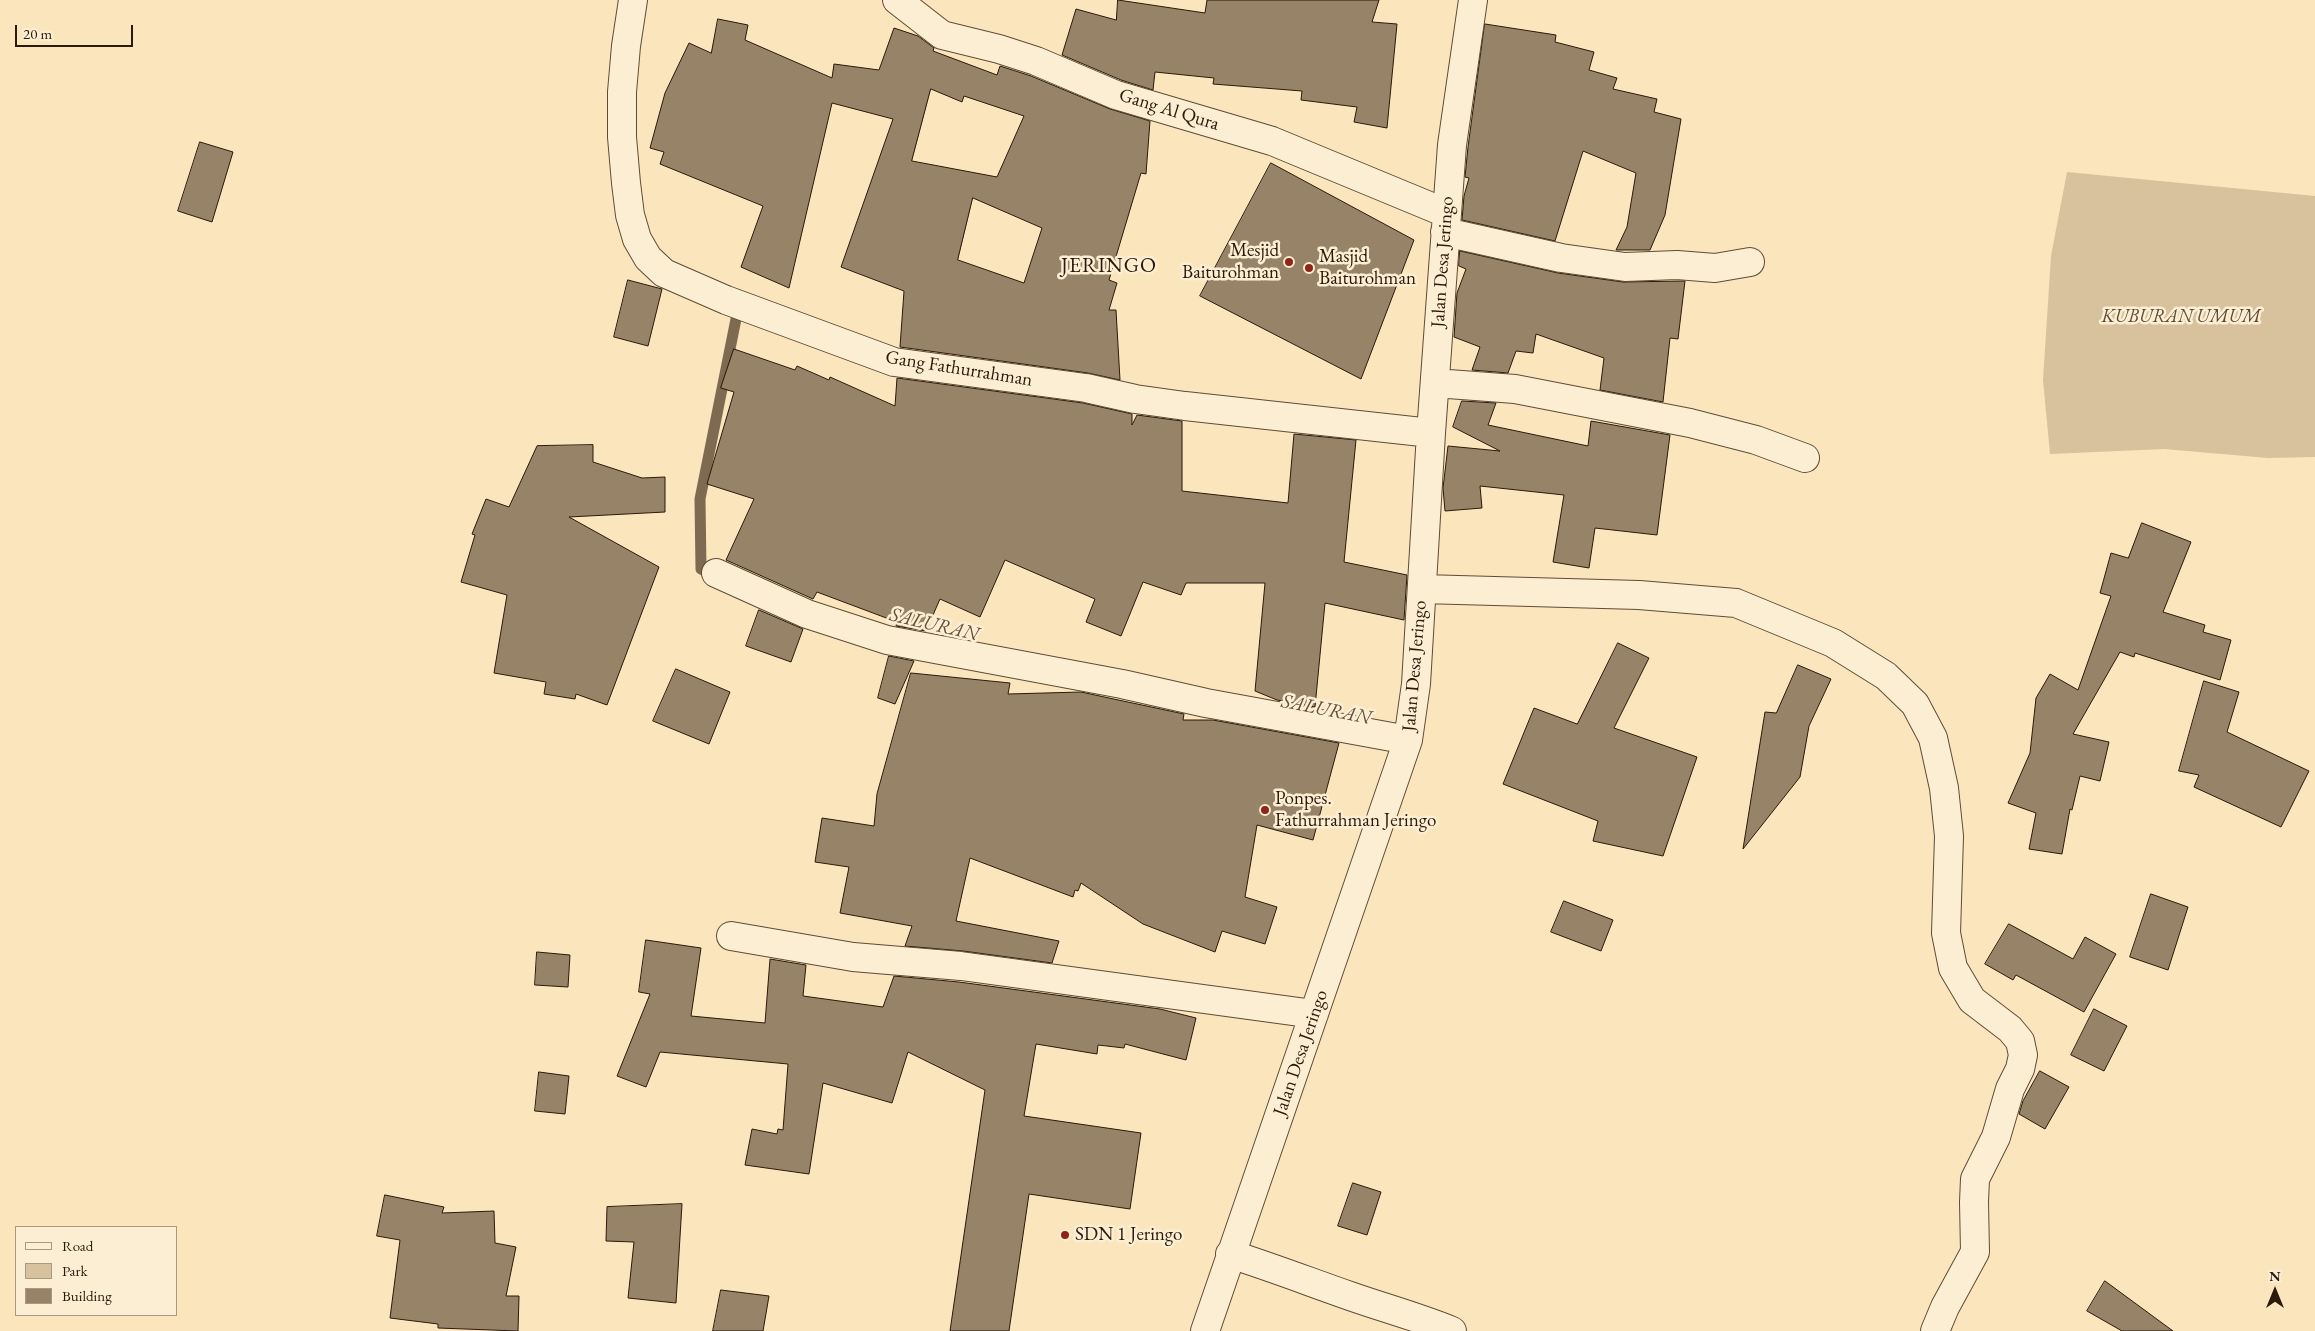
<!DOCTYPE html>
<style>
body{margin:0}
#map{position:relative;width:2315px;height:1331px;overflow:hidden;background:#fbe5bc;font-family:"EB Garamond",serif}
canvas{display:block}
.legend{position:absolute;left:15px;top:1226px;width:162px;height:90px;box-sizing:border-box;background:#fceed3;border:1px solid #a89983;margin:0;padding:6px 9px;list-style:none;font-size:15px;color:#2b190b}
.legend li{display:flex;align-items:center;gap:10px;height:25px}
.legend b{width:25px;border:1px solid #a89983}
.north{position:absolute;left:2250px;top:1266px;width:50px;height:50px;-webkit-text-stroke:4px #fceed3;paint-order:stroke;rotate:0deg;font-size:14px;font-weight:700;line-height:20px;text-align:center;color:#2b190b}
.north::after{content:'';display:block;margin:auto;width:18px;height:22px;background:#2b190b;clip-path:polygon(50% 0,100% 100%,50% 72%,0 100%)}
.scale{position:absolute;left:15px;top:25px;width:118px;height:22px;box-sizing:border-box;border:2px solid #2b190b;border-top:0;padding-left:6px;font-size:15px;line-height:18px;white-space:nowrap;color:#2b190b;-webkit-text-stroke:4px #fceed3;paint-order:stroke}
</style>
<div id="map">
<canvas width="2315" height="1331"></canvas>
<ul class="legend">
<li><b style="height:6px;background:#fceed3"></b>Road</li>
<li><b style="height:14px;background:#d8c29e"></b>Park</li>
<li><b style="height:14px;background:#978367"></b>Building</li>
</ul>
<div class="north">N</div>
<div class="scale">20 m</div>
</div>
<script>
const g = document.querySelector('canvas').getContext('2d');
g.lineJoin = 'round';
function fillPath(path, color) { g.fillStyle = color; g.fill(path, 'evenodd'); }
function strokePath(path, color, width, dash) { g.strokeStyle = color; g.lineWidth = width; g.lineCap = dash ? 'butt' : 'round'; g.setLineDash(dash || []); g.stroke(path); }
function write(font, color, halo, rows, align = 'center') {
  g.font = font + ' "EB Garamond",serif'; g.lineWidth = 5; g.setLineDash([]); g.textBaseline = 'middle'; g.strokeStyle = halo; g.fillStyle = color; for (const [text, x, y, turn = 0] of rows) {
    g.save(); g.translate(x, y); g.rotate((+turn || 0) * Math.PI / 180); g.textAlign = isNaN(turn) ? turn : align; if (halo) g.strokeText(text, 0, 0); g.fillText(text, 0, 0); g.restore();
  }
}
const green = new Path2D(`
 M 2067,172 L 2315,196 L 2315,457 L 2268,458 L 2164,449 L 2050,454 L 2043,380 L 2051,256 Z`);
const stream = new Path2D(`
 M 716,576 L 701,569 L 700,499 L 736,319`);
const building = new Path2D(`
 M 1118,0 L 1205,13 L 1207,0 L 1379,0 L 1372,22 L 1397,24 L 1387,128 L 1354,122 L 1357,107 L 1301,100 L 1302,91 L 1213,84 L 1214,78 L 1155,72 L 1153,90 L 1121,80 L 1062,55 L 1076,9 L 1116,20 Z
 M 718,19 L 748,25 L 745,40 L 832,78 L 834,64 L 879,70 L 894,28 L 918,36 L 934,48 L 933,51 L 997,75 L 1000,66 L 1031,76 L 1110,109 L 1150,121 L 1146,174 L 1141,173 L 1109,280 L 1117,283 L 1109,310 L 1116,310 L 1120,380 L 1088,373 L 900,347 L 904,291 L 841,267 L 893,119 L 832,103 L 789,288 L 741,267 L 763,206 L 660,164 L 664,152 L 650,148 L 665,93 L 689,43 L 711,53 ZM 931,89 L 962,102 L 964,96 L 1024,116 L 997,177 L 912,161 ZM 973,198 L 1042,228 L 1024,283 L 958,260 Z
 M 1485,24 L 1556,35 L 1555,42 L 1594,52 L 1589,70 L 1617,78 L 1613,89 L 1657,99 L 1654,112 L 1681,119 L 1665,215 L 1650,250 L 1616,250 L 1627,227 L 1636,173 L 1583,151 L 1555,241 L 1462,220 L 1464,196 L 1469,178 L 1465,177 L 1468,147 Z
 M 200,142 L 233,152 L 212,222 L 178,211 Z
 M 1271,163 L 1414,240 L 1361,379 L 1200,296 Z
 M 1460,251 L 1558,273 L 1623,282 L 1685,281 L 1678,339 L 1670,338 L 1663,402 L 1600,390 L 1604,358 L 1536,334 L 1533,353 L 1516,351 L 1508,373 L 1472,370 L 1480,347 L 1454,337 L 1457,293 L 1466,269 L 1459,266 Z
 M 628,280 L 662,289 L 648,346 L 614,337 Z
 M 734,349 L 795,370 L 797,366 L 829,380 L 830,377 L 895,406 L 897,378 L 1083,403 L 1132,414 L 1132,425 L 1137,415 L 1182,421 L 1182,491 L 1288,503 L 1294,434 L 1356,440 L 1344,562 L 1407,575 L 1404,620 L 1325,603 L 1315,707 L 1277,700 L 1255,691 L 1265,583 L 1186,583 L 1181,595 L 1143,582 L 1121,636 L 1086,622 L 1095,599 L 1005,560 L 980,617 L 940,599 L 926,631 L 896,626 L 897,622 L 817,592 L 813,599 L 726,560 L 754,499 L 707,484 L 734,392 L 721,388 Z
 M 1462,401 L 1496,403 L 1488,425 L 1588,446 L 1591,421 L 1670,435 L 1657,535 L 1595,528 L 1589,568 L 1553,562 L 1564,495 L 1480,486 L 1482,508 L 1445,511 L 1443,488 L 1448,446 L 1500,451 L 1453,427 Z
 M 593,445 L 593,462 L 642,478 L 665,477 L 665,512 L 569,517 L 659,567 L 607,705 L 576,694 L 575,699 L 544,694 L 546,682 L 494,673 L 507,595 L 461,582 L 475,535 L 472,534 L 486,499 L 509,507 L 537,446 Z
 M 2142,523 L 2191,542 L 2163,612 L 2205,625 L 2203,632 L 2231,640 L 2220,680 L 2135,653 L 2134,657 L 2120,652 L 2073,734 L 2109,742 L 2100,781 L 2080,776 L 2072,810 L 2070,809 L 2062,854 L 2029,849 L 2036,813 L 2008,803 L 2030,753 L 2036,698 L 2050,674 L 2078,690 L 2111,596 L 2100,593 L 2111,553 L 2128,558 Z
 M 759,610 L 803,629 L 791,662 L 746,646 Z
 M 1618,643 L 1649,658 L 1614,728 L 1697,757 L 1663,856 L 1593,841 L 1598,821 L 1503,784 L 1534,708 L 1577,724 Z
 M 889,656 L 914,661 L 895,704 L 878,698 Z
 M 1798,665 L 1831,679 L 1809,726 L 1800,777 L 1743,849 L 1765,712 L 1776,713 Z
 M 676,669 L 730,692 L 709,744 L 653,721 Z
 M 911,673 L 1010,683 L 1008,694 L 1081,692 L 1184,714 L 1183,720 L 1213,720 L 1339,743 L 1313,840 L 1257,825 L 1245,897 L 1277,907 L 1265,944 L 1222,931 L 1215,952 L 1143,924 L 1081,883 L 1078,891 L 1075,890 L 1073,897 L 970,858 L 956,921 L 1059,941 L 1052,963 L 963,951 L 905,946 L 912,926 L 840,913 L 849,867 L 815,862 L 822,818 L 874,826 L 877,794 Z
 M 2204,681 L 2239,692 L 2227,732 L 2309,771 L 2281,827 L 2194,787 L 2199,775 L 2179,771 Z
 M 2151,894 L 2188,907 L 2168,970 L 2130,957 Z
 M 1564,901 L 1613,920 L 1601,951 L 1551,932 Z
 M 2009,924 L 2073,959 L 2085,937 L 2116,954 L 2084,1012 L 2016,975 L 2013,980 L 1985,964 Z
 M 646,940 L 701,948 L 691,1016 L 765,1023 L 770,959 L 806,965 L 803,996 L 883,1007 L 894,976 L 959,982 L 1160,1009 L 1196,1018 L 1186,1060 L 1125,1044 L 1124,1048 L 1098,1045 L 1097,1054 L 1036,1044 L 1024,1116 L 1141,1133 L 1130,1209 L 1029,1194 L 1009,1331 L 950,1331 L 985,1090 L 908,1052 L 892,1103 L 823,1083 L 809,1174 L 745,1165 L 752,1129 L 777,1134 L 778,1129 L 783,1130 L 788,1064 L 660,1052 L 646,1087 L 617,1076 L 650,994 L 639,992 Z
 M 537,952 L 570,955 L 568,987 L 535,985 Z
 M 2094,1009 L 2127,1026 L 2104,1071 L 2071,1055 Z
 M 2040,1071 L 2069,1087 L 2045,1129 L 2019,1114 L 2023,1101 Z
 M 539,1072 L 569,1076 L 565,1114 L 535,1111 Z
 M 1353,1183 L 1381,1192 L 1367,1235 L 1338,1226 Z
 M 385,1195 L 444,1207 L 442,1213 L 494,1211 L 495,1243 L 516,1247 L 506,1296 L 519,1296 L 518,1331 L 438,1328 L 438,1324 L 390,1318 L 400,1240 L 377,1236 Z
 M 682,1204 L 676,1303 L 628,1298 L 634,1242 L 606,1241 L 607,1207 Z
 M 2105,1281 L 2173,1331 L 2122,1331 L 2087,1311 Z
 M 721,1290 L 769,1296 L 763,1331 L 713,1331 Z`);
const minor = new Path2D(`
 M 633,0 L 626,46 L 622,92 L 622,137 L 626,183 L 630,215 L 637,239 L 648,258 L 664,273 L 726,300 L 894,362 L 1086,388 L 1135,399 L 1185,406 L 1431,433
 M 897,0 L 942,35 L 999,49 L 1036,61 L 1116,95 L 1272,141 L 1446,213
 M 1445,232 L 1561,258 L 1625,267 L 1677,265 L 1715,268 L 1750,262
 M 1435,383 L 1515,389 L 1690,423 L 1756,440 L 1805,458
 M 716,573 L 807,614 L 887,640 L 1122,684 L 1206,703 L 1408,740
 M 1422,589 L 1639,595 L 1736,603 L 1833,643 L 1886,676 L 1915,704 L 1933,738 L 1944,788 L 1949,836 L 1946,933 L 1953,968 L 1972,1000 L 2010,1029 L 2020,1041 L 2023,1055 L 2020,1069 L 2010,1089 L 1996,1137 L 1975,1179 L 1974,1202 L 1975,1252 L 1945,1307 L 1935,1331
 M 731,936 L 853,957 L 961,966 L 1314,1014
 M 1230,1254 C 1271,1267 1310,1282 1350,1296 C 1384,1308 1418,1317 1452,1331
 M 1205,1331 L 1408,740 L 1416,684 L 1431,433 L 1452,145 L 1473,0`);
const markers = [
 [1289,262,5,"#8f2418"],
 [1309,268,5,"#8f2418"],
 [1265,810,5,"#8f2418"],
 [1065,1235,5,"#8f2418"]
];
const streetNames = [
 ["Gang Al Qura",1169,110,17],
 ["Jalan Desa Jeringo",1443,262,-86],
 ["Gang Fathurrahman",959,369,9],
 ["Jalan Desa Jeringo",1415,666,-85],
 ["Jalan Desa Jeringo",1301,1053,-71]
];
const poiNames = [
 ["Mesjid",1279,251,"right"],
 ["Baiturohman",1279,273,"right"],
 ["Masjid",1319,257],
 ["Baiturohman",1319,279],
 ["Ponpes.",1275,799],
 ["Fathurrahman Jeringo",1275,821],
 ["SDN 1 Jeringo",1075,1235]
];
const parkNames = [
 ["KUBURAN UMUM",2181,317]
];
const waterNames = [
 ["SALURAN",934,625,13],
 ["SALURAN",1326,710,11]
];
const quarterNames = [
 ["JERINGO",1109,266]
];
fillPath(green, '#d8c29e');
strokePath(stream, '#7d6a51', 11);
fillPath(building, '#978367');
strokePath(building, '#2b190b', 1);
strokePath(minor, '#5f4c37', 30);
strokePath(minor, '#fceed3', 28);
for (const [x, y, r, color] of markers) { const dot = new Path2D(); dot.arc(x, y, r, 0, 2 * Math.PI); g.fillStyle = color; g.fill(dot); strokePath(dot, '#fceed3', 2); }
write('19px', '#2b190b', '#fceed3', streetNames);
write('19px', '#2b190b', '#fceed3', poiNames, 'left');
write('italic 19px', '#5f4c37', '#fceed3', parkNames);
write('italic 20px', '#624f3a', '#fceed3', waterNames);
g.letterSpacing = '1px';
write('21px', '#2b190b', '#fceed3', quarterNames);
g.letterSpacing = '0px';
</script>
